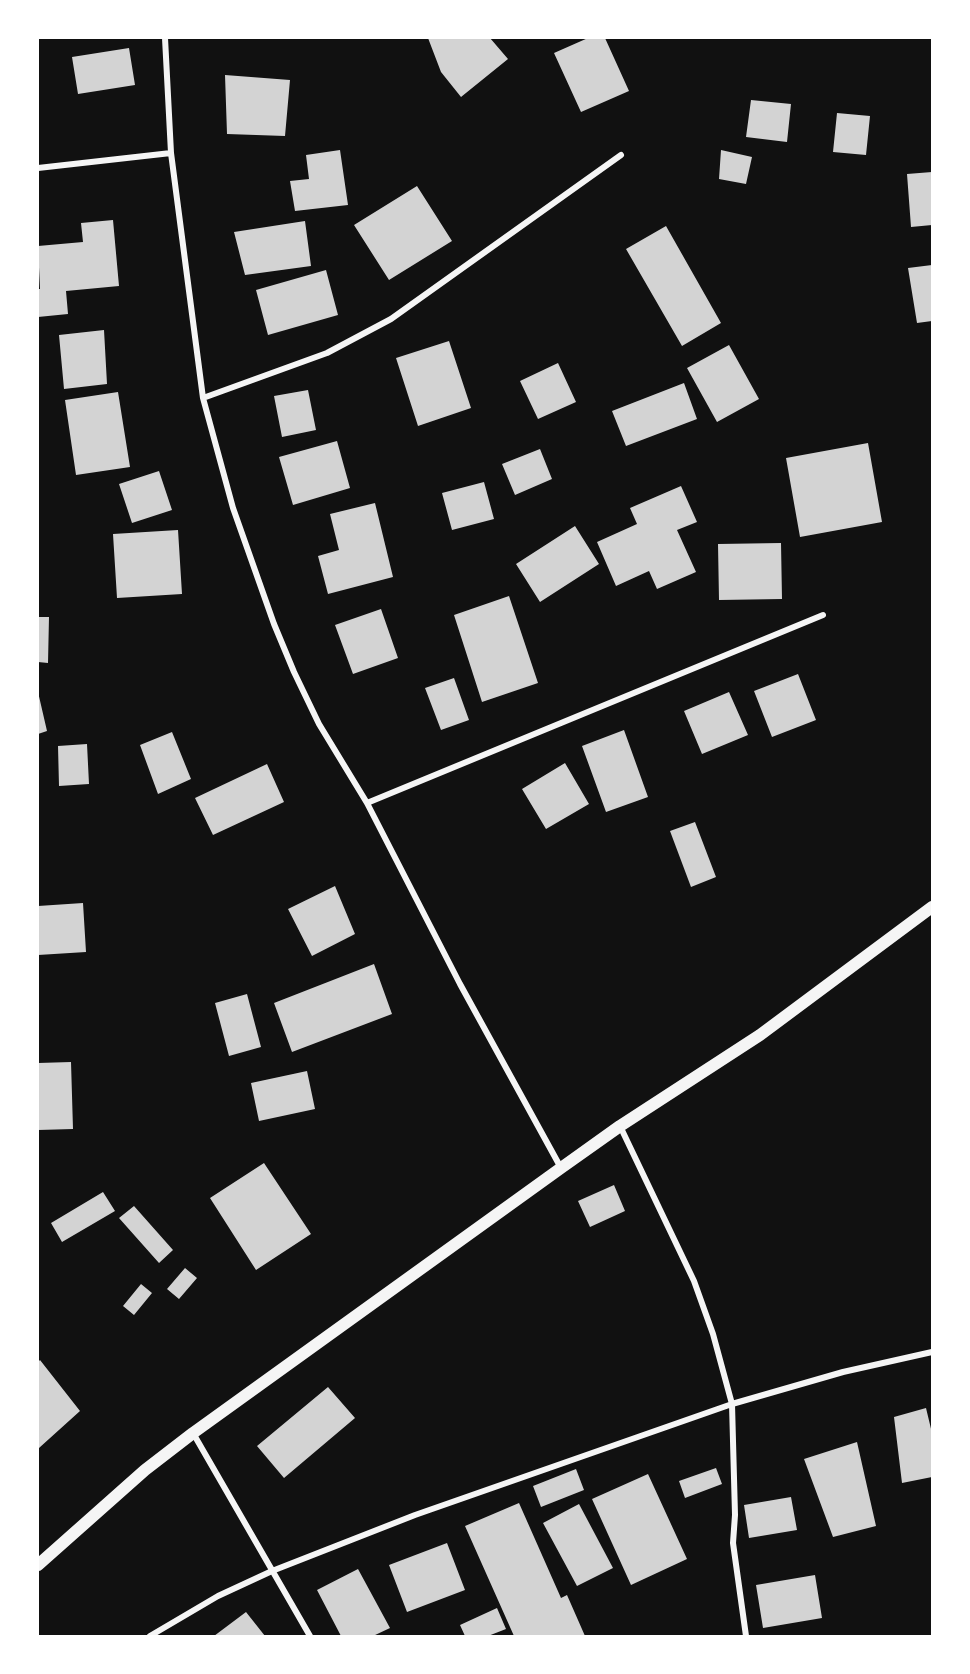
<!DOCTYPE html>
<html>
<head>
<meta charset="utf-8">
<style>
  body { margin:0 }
  #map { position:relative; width:970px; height:1674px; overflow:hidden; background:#111; font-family:Cabin,sans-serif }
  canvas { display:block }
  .frame { position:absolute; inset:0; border:39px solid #fff; pointer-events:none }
</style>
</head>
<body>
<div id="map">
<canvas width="970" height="1674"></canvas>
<div class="frame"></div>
</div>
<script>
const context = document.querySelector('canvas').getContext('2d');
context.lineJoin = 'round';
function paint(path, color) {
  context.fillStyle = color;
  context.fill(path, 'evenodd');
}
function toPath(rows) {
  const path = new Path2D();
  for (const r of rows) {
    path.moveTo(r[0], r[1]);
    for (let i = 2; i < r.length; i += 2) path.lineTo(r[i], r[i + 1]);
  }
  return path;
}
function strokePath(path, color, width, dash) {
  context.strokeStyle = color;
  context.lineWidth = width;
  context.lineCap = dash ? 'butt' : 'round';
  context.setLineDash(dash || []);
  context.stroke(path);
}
paint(toPath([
  [428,38,490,38,508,59,461,97,441,72],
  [588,38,605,38,629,91,581,112,554,53],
  [129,48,135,85,78,94,72,57],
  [225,75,290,80,285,136,227,134],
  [751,100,791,104,787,142,746,137],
  [837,113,870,116,866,155,833,152],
  [340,150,348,205,295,211,290,181,309,179,306,155],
  [721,150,752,157,746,184,719,179],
  [932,172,932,225,911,227,907,174],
  [417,186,452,241,389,280,354,225],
  [113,220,119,286,66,291,68,314,38,317,38,289,40,289,38,246,83,242,81,223],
  [305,221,311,266,245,275,234,232],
  [666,226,721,323,682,346,626,249],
  [932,265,932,321,917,323,908,268],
  [326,270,338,315,268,335,256,290],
  [104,330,107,384,64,389,59,335],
  [449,341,471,408,418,426,396,358],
  [729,345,759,399,717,422,687,368],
  [558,363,576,402,538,419,520,381],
  [684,383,697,419,626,446,612,411],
  [308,390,316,430,282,437,274,396],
  [118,392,130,467,76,475,65,400],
  [337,441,350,488,293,505,279,457],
  [868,443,882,522,800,537,786,458],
  [540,449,552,479,515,495,502,464],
  [159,471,172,510,132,523,119,484],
  [484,482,494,519,452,530,442,493],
  [681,486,697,522,677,530,696,572,657,589,649,571,616,586,597,542,637,524,630,508],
  [375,503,393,577,328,594,318,556,339,550,330,514],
  [575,526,599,564,540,602,516,564],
  [178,530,182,594,117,598,113,534],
  [781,543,782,599,719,600,718,544],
  [509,596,538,683,482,702,454,615],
  [381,609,398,658,353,674,335,625],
  [38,617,49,617,48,663,38,662],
  [798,674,816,720,772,737,754,691],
  [454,678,469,720,441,730,425,688],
  [38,692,47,731,38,734],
  [729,692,748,735,702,754,684,711],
  [624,730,648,797,606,812,582,746],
  [172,732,191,779,158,794,140,745],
  [87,744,89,784,59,786,58,746],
  [565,763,589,804,546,829,522,789],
  [267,764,284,802,213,835,195,798],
  [695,822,716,877,691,887,670,831],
  [335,886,355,934,312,956,288,909],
  [83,903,86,952,38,955,38,906],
  [374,964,392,1014,292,1052,274,1003],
  [247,994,261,1047,229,1056,215,1003],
  [71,1062,73,1129,38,1130,38,1063],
  [307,1071,315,1109,259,1121,251,1083],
  [264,1163,311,1234,256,1270,210,1198],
  [614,1185,625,1211,590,1227,578,1201],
  [103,1192,115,1211,62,1242,51,1223],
  [134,1206,173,1250,159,1263,119,1218],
  [185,1268,197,1278,179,1299,167,1289],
  [141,1284,152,1293,134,1315,123,1306],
  [40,1360,80,1411,39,1448,38,1362],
  [328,1387,355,1418,284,1478,257,1446],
  [926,1408,932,1433,932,1477,902,1483,894,1417],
  [857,1442,876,1526,833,1537,804,1459],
  [716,1468,722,1484,685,1498,679,1481],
  [576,1469,584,1490,541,1507,533,1486],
  [648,1474,687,1559,631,1585,592,1499],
  [791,1497,797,1530,749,1538,744,1505],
  [519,1503,561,1598,567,1595,585,1636,514,1636,465,1526],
  [579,1504,613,1568,577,1586,543,1523],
  [447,1543,465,1590,407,1612,389,1565],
  [358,1569,390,1628,373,1636,341,1636,317,1590],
  [815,1575,822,1618,763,1628,756,1585],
  [497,1608,506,1629,488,1636,465,1636,460,1625],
  [246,1612,265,1636,214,1636]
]), '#d3d3d3');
strokePath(toPath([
  [165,38,171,153,203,398,233,508,274,624,294,672,319,724,367,803,460,984,561,1168],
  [38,168,171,153],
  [203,398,327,353,391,319,621,155],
  [367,803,823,615],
  [620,1126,694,1281,713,1334,732,1404,735,1515,733,1543,746,1636],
  [193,1433,310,1636],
  [150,1636,218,1596,272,1571,415,1515,732,1404,843,1372,932,1352]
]), '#f5f5f5', 6);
strokePath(toPath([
  [38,1565,145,1470,193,1433,561,1168,620,1126,760,1035,932,907]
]), '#f5f5f5', 12);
</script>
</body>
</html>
